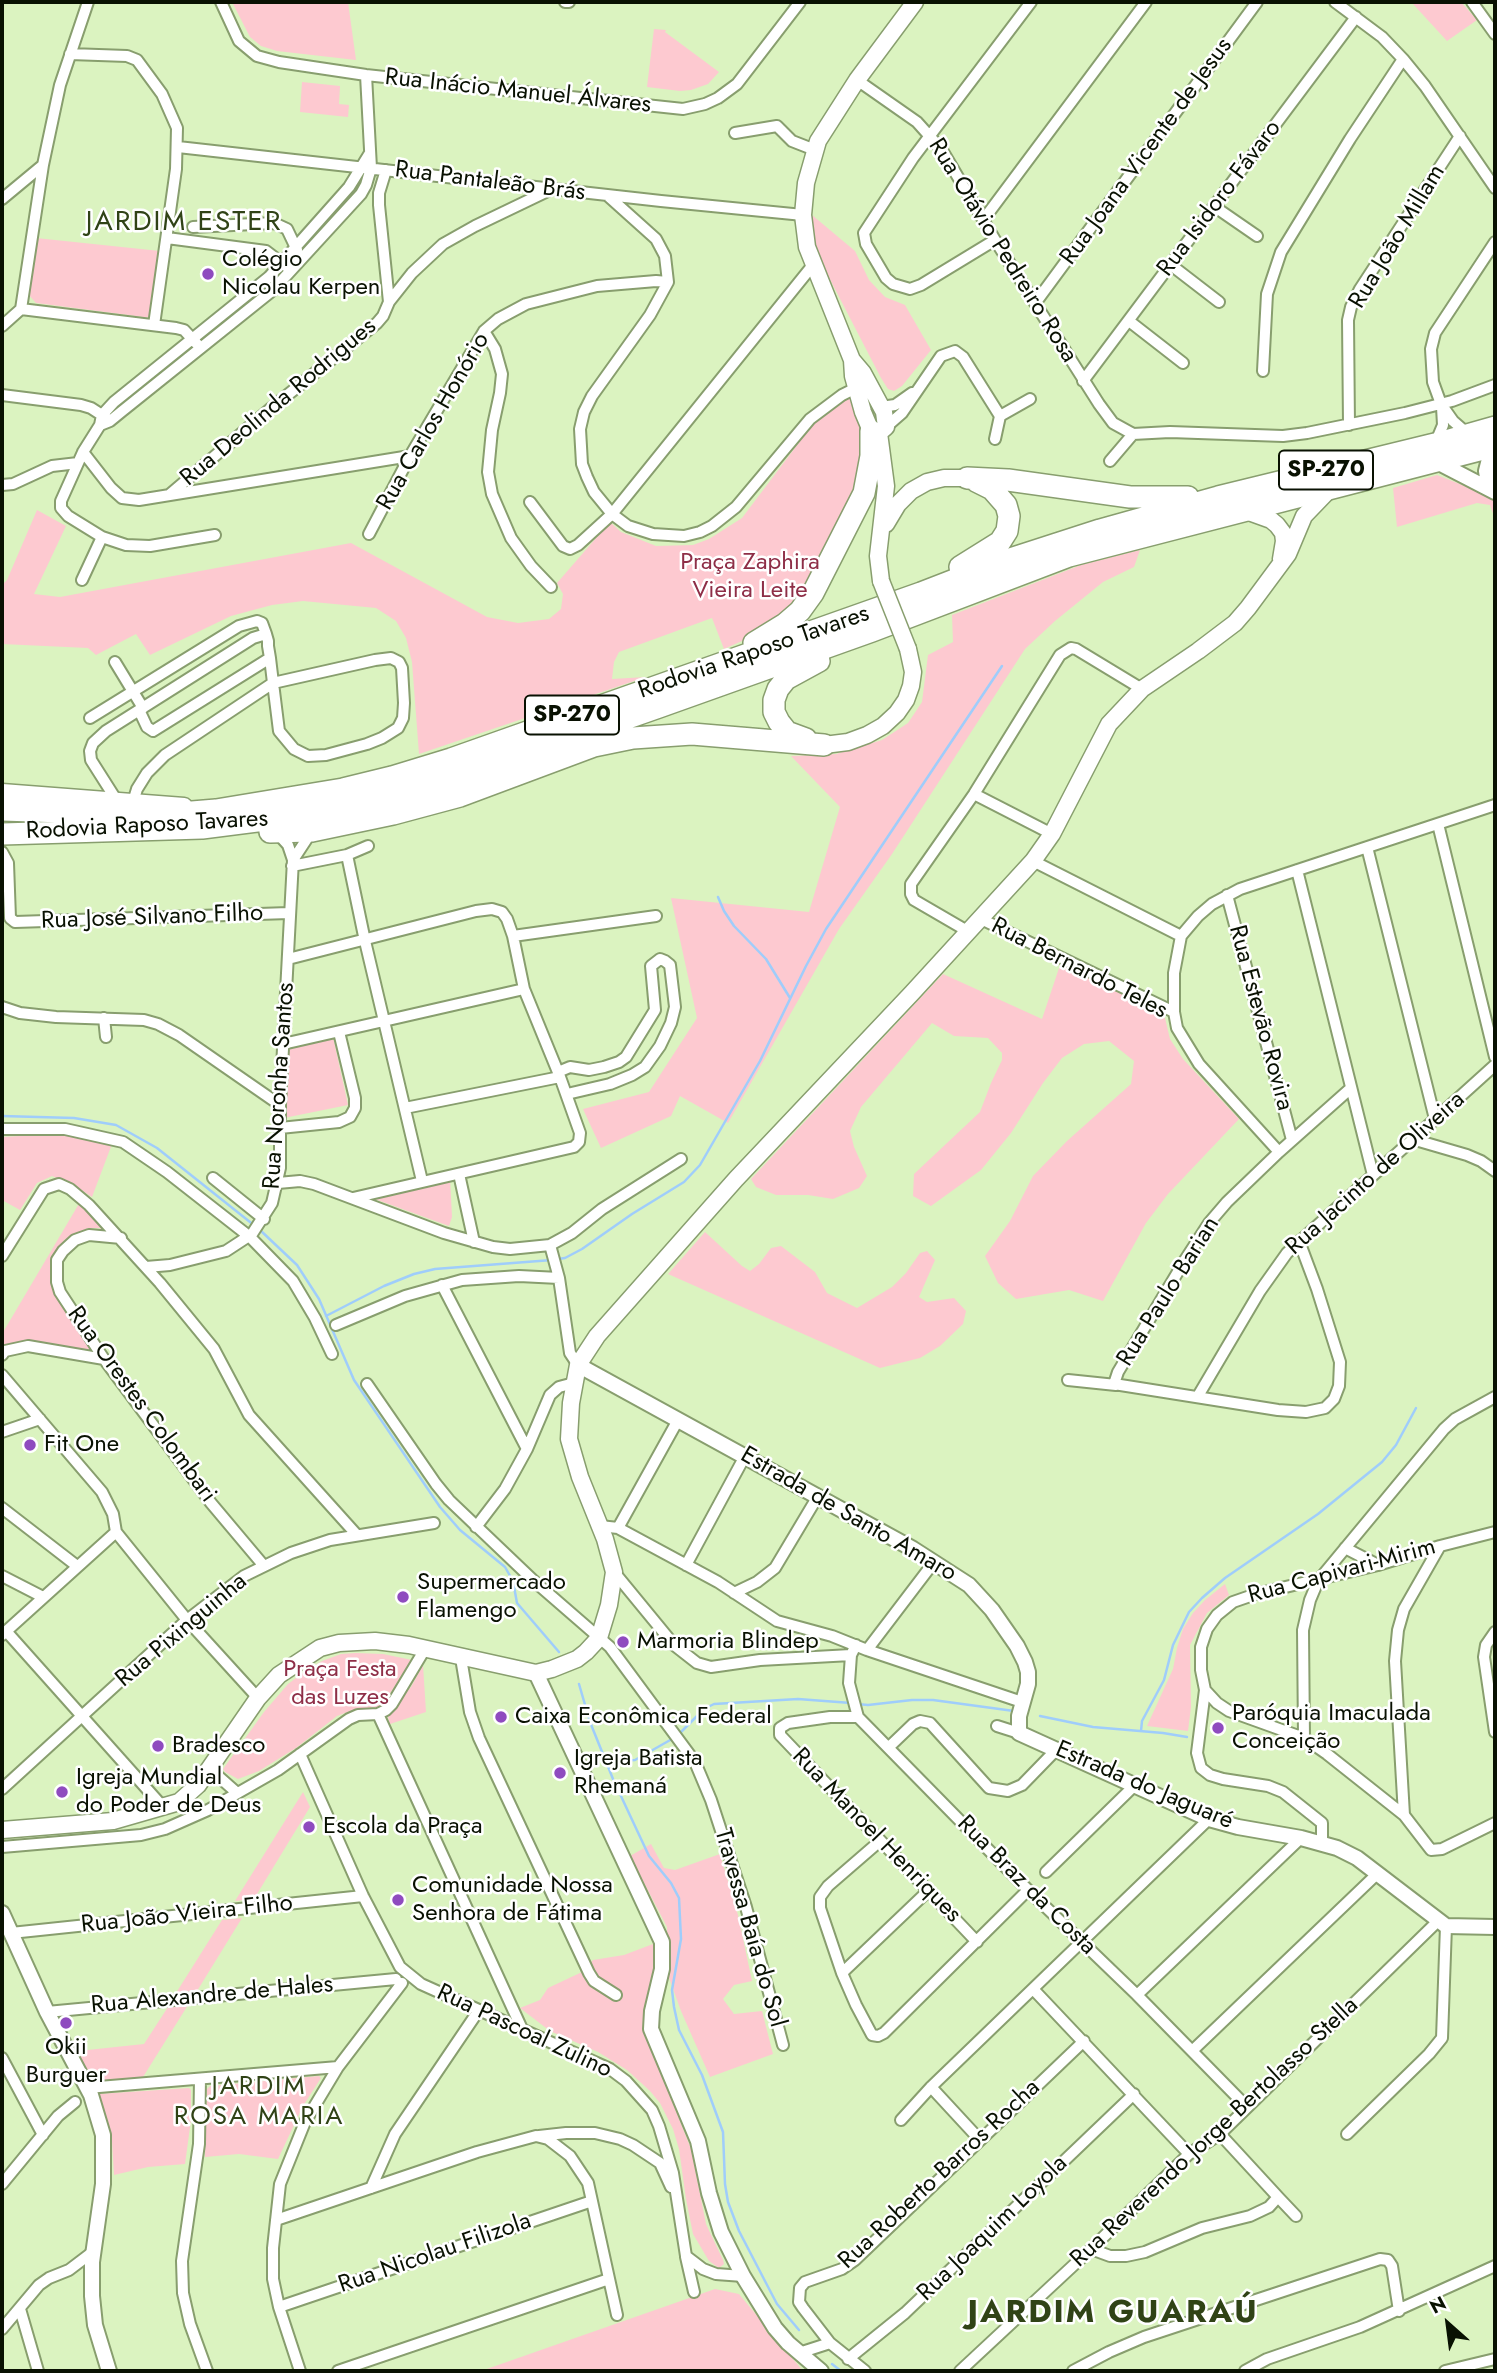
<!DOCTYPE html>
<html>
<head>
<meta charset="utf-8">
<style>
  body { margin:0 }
  #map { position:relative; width:1497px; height:2373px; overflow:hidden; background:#dbf3c0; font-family:Jost,sans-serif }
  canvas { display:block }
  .frame { position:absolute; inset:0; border:4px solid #091102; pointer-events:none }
  .north { position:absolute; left:1413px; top:2289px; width:70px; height:70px; -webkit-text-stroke:5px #fff; paint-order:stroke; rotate:332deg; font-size:19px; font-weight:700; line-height:28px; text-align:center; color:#091102 }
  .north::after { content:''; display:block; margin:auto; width:24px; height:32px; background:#091102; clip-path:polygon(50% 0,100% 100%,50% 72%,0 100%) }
</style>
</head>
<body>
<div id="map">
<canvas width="1497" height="2373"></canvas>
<div class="frame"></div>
<div class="north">N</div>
</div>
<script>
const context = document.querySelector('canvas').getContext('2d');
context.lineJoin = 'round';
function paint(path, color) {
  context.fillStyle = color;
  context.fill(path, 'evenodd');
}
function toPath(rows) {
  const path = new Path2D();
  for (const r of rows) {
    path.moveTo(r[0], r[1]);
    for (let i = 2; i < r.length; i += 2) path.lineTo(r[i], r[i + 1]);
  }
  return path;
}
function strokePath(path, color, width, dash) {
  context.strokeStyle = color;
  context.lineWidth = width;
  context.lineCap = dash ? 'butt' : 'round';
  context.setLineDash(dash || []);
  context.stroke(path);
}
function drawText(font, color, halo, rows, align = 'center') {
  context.font = font + ' Jost,sans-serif';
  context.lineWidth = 5;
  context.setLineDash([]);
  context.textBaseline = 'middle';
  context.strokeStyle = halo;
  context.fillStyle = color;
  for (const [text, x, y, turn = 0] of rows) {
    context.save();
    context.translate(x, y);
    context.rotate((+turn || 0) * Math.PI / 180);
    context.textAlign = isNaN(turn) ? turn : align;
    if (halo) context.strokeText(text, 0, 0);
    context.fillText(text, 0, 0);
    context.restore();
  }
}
paint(toPath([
  [232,2,348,2,356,60,277,51,261,46,250,37],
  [1415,2,1461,2,1477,20,1447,41,1413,4],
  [654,29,666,30,665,32,719,72,708,84,691,90,680,91,647,87],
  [302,82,340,86,339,104,349,105,348,117,300,112],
  [812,215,855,251,869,280,885,297,905,305,931,350,902,386,894,391,888,389,881,378,821,262,813,238],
  [36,238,160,251,151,318,36,303,28,294],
  [851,397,854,399,869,457,811,588,760,633,724,649,712,618,619,652,614,662,612,679,646,677,419,754,412,662,406,638,396,621,376,608,303,601,272,605,231,616,150,655,136,634,96,655,88,648,2,644,2,585,7,580,37,510,66,526,34,594,60,597,351,543,487,617,518,623,549,619,561,609,563,594,557,583,610,522,621,532,656,546,693,545,709,539,742,518,813,424,841,400],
  [1437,475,1495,498,1495,519,1490,505,1477,503,1397,527,1393,488],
  [1140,550,1134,567,1103,582,1055,621,1025,649,892,854,839,929,728,1123,680,1096,671,1116,601,1148,583,1109,649,1092,697,1018,671,898,809,912,840,807,791,756,836,754,882,740,908,723,922,702,928,655,953,642,952,615,1081,565],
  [1060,965,1164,1014,1170,1039,1183,1059,1239,1119,1168,1194,1146,1223,1103,1301,1069,1290,1016,1299,998,1283,985,1256,1010,1221,1033,1176,1067,1141,1131,1084,1134,1061,1109,1041,1084,1044,1062,1058,1043,1083,1011,1133,981,1170,931,1206,913,1196,914,1174,980,1112,991,1083,1002,1060,1002,1053,988,1038,954,1036,932,1023,861,1107,850,1131,854,1147,867,1176,859,1188,833,1199,808,1195,776,1195,756,1187,751,1179,943,974,1042,1019],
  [333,1037,348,1105,284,1118,286,1048],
  [57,1134,112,1144,92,1197,77,1187,52,1176,37,1183,20,1210,2,1200,2,1137],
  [450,1178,452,1217,449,1226,372,1198],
  [80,1202,111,1232,99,1228,88,1228,64,1240,51,1264,50,1280,55,1293,95,1353,18,1344,2,1348,2,1334],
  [705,1232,742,1266,750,1271,759,1264,771,1248,781,1246,815,1272,827,1293,857,1308,892,1287,906,1273,920,1253,927,1251,935,1260,919,1297,927,1302,954,1298,966,1311,963,1324,940,1346,920,1358,880,1368,668,1274],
  [1225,1584,1229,1595,1207,1613,1190,1645,1191,1707,1188,1731,1147,1726,1173,1669,1177,1648,1183,1629,1193,1613,1205,1600],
  [356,1653,383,1654,412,1660,383,1704,377,1707,355,1709,337,1716,296,1748,259,1771,238,1779,225,1772,223,1769,228,1762,264,1712,288,1684,308,1669,322,1661,341,1654],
  [423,1665,426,1712,390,1724,387,1714,411,1687],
  [303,1792,310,1807,254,1899,235,1901],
  [651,1844,664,1868,675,1870,720,1854,738,1915,752,1981,734,1985,723,1999,734,2014,762,2011,773,2054,710,2077,681,2011,668,1975,667,1927,630,1856],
  [242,1918,197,1991,176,1993,222,1920],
  [653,1944,656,1956,646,2014,646,2036,691,2149,706,2224,723,2260,724,2264,719,2268,709,2261,693,2234,686,2199,679,2149,673,2129,660,2103,650,2091,627,2070,598,2052,550,2031,520,2008,540,2000,548,1988,582,1972,593,1960,624,1955],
  [188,2005,143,2077,95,2081,91,2079,78,2051,144,2044,168,2007],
  [319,2076,321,2078,303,2106,278,2159,239,2154,205,2157,207,2089,210,2086],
  [189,2088,191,2090,191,2120,185,2164,148,2167,114,2175,112,2141,98,2094],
  [715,2289,739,2294,803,2371,481,2371]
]), '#fdc9d0');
strokePath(toPath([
  [718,897,724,911,734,926,766,959,790,998],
  [2,1116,74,1118,116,1125,157,1148,255,1226],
  [260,1230,297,1265,319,1299,354,1380,440,1507,460,1530,505,1567,513,1581,517,1603,559,1652],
  [558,1259,565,1258,582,1249,632,1214,684,1182,700,1165,760,1061,806,966,826,929,1002,666],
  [326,1316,384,1286,414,1274,435,1269,552,1260],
  [579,1684,590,1722,613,1779,649,1856,671,1883,679,1898,681,1939,672,1990,674,2007,679,2030,702,2075,723,2132,725,2184,728,2202,739,2231,766,2283,777,2304,799,2330],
  [857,1704,868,1705,912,1700,933,1700,1014,1711],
  [1040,1716,1093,1727,1163,1733,1187,1737],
  [1141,1731,1142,1721,1164,1680,1173,1645,1189,1612,1202,1598,1225,1578,1318,1514,1382,1462,1396,1445,1416,1408],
  [678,1735,704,1709,714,1704,798,1699,851,1703],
  [606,1762,635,1760,672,1739],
  [832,2364,841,2371]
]), '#9fcdfb', 2.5);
const minor = toPath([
  [221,2,239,41,257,56,279,62,366,75,683,109,705,104,718,98,737,84,800,2],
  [565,2,569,2],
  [1335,2,1382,37,1403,59,1425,86,1495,188],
  [1472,2,1495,34],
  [70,54,127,56,137,60,162,94,177,128,176,169,154,325],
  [857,80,917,122,942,150,995,240,1099,404,1113,423,1133,434],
  [735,133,777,126,792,141,815,150],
  [178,147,661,201,803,215],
  [386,170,379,193,379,205,389,302],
  [607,195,656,239,665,256,668,282,650,315,592,396,584,412,580,429,582,464,587,477,594,492,612,514,628,526,653,534,684,536,700,532,712,526,736,507,810,419,842,395,856,388],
  [2,199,43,165],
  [1215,207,1257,236],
  [984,219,1146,2],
  [193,227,274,223,287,229,297,250],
  [167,238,266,251,287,267],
  [995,240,921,285,910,289,893,284,886,278,866,244,864,233,913,158,1031,2],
  [1171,265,1219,302],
  [1036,302,1257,2],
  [21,309,176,328,184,330,197,344],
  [1129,321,1183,363],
  [2,326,21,309,43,165,60,85,88,2],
  [484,331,495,349,502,374,500,393,492,430,488,472,492,494,511,538,531,566,551,587],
  [1263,371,1267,294,1281,252,1350,139,1403,59],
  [1083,381,1356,17],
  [2,395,81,405,91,408,108,419],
  [881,407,895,405,912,393],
  [1000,416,1030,399],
  [100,425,110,421,121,412,273,290,361,194,366,185,371,168,366,75],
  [1349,425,1348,320,1351,307,1360,289,1460,136],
  [886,427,902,413,941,356,955,351,963,357,1000,416,995,439],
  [1469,435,1453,421,1441,404,1433,382,1431,349,1435,333,1495,242],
  [1435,444,1443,425,1442,407],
  [83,452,111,488,122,498,139,500,410,456],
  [1110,461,1133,434,1170,432,1283,436,1307,433,1405,413,1452,401,1495,385],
  [2,485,13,484,52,466,78,463],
  [169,495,270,409,377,323,383,316,389,302,412,273,443,244,475,226,552,189],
  [530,502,563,546,570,549,578,545,612,514,813,265],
  [369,534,410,456,484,331,498,319,526,304,597,286,656,281,668,282],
  [215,535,150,546,126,545,102,537,68,516,61,508,61,501,83,452,100,425,102,415,114,402,269,277,349,187,370,153],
  [82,580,102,537],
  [115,662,143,708],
  [139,710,147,727,153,731,270,658],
  [90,718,239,626,257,621,262,623,266,634],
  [974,794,1052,834],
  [117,801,91,760,90,751,93,743,106,731,253,638,266,634,268,641,268,646,270,658,273,683,279,731,294,749,308,756,326,755,367,744,382,738,398,728,403,718,404,703,402,668,399,662,391,658,375,660,273,683,165,755,147,773,137,789,133,802],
  [1438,824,1495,1057],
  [1367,847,1435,1119],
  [2,852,8,863,10,918,15,922,289,913],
  [347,855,365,941,422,1181],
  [293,860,312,831],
  [1033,861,1181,936],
  [292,866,347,855,368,846],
  [1297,870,1373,1175],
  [1227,895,1292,1140],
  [981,919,1174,1012],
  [969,932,914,900,911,894,911,884,974,794,1060,655,1071,648,1076,649,1142,689],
  [513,936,656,916],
  [288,959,476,911,492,909,502,912,507,919,513,936,524,989,560,1077,580,1133,579,1142,574,1147,353,1198],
  [2,1007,20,1013,56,1017,144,1020,158,1024,179,1035,280,1105],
  [104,1018,106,1037],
  [283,1044,524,989],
  [558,1072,570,1067,589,1070,604,1067,619,1062,626,1057,655,1010,651,966,660,959,665,961,670,965,675,1007,671,1023,660,1046,645,1067,632,1075,610,1084,567,1094],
  [405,1108,560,1077],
  [280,1128,339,1122,350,1117,355,1108,355,1098,339,1032],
  [2,1129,65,1129,123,1142,167,1172,250,1237,293,1281,315,1318,332,1354],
  [1412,1139,1467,1155,1481,1161,1495,1171],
  [1279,1152,1199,1064,1177,1028,1174,1012,1174,973,1181,936,1198,916,1212,904,1240,889,1495,805],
  [459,1174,474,1242],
  [213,1178,264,1219],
  [278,1183,300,1181,314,1184,444,1233,493,1247,510,1249,550,1245,572,1233,602,1209,681,1159],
  [121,1238,89,1235,75,1240,63,1251,57,1260,57,1282,60,1292,104,1359,211,1503,264,1566],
  [1299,1241,1317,1289,1340,1362,1339,1386,1334,1399,1325,1408,1306,1412,1278,1410,1114,1384,1118,1372,1185,1260,1209,1223,1227,1202,1279,1152,1351,1088],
  [550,1245,559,1278,570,1353,578,1365],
  [2,1256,44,1189,59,1184,70,1189,89,1205,160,1283,214,1349,249,1415,356,1534],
  [146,1267,170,1265,226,1251,252,1234,272,1203,280,1168,280,1105,293,860,288,845,278,834],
  [442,1285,527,1449],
  [336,1325,405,1296,462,1280,519,1276,559,1278],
  [2,1355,5,1351,28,1346,104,1359],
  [2,1375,102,1492,113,1514,116,1532],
  [1068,1380,1116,1385],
  [367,1384,436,1484,449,1500,534,1581,610,1647,695,1762,711,1800,746,1907,783,2045],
  [1198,1396,1260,1291,1287,1253,1495,1065],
  [2,1432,40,1419],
  [2,1508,77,1566],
  [600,1526,618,1528,718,1582,777,1621,832,1636,867,1650,1022,1702],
  [476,1527,505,1489,527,1449,550,1395,559,1387,574,1383],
  [618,1528,678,1420],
  [116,1532,187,1620,258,1698],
  [1495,1532,1440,1546,1378,1565,1256,1594,1233,1602,1217,1615,1207,1629,1201,1647,1201,1670,1205,1690,1217,1703,1229,1711,1304,1738,1327,1754,1404,1815,1431,1850,1442,1849,1495,1823],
  [1345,1548,1378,1565],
  [686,1565,745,1456],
  [614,1572,674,1645,697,1663,711,1667,760,1660,851,1655],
  [2,1576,43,1597],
  [734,1593,757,1582,775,1568,818,1496],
  [6,1631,163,1807],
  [2,1635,116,1532],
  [856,1645,851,1655,849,1683,858,1717,1028,1890,1137,1995,1247,2107],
  [867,1650,934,1562],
  [461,1658,470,1712,479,1738,589,1973,594,1981,616,1995],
  [1205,1690,1197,1753,1201,1768,1210,1775,1223,1779,1268,1786,1283,1792,1322,1823,1322,1844],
  [378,1714,522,2029],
  [858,1717,830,1717,788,1723,780,1728,780,1735,977,1942],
  [997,1726,1019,1733],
  [1495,1732,1484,1657,1486,1645,1495,1632],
  [1304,1738,1303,1630,1310,1600,1318,1581,1444,1429,1455,1419,1495,1397],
  [889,1747,913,1724,920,1721,930,1723,989,1788,1008,1791,1022,1785,1056,1750],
  [300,1754,363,1896,400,1967,421,1984,610,2069,626,2081,652,2110,659,2126,673,2173,686,2256,703,2269,716,2274,743,2276],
  [210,1769,236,1792],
  [2,1789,187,1620,244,1576,291,1553,330,1540,434,1523],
  [1404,1815,1395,1661,1398,1630,1404,1609,1440,1546],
  [880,1841,828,1886,820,1897,820,1908,842,1973,856,2005,872,2035,878,2036,884,2033,1028,1890],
  [2,1847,141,1835,165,1829,208,1810,278,1770,349,1719,358,1715,378,1714,386,1710,392,1704,425,1649],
  [1046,1872,1135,1785],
  [11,1933,363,1896],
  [842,1973,928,1891],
  [1033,1989,1189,2154],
  [1137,1995,1301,1838],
  [47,2012,396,1979],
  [1192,2051,1377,1874],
  [2,2058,43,2135],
  [200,2079,199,2144,182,2261,183,2293,190,2324,207,2371],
  [931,2087,980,2140],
  [87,2088,338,2067],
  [901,2120,931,2087,1209,1819],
  [1347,2134,1429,2054,1442,2038,1446,1926],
  [539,2136,566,2133,595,2133,620,2139,633,2145,660,2163,671,2187],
  [2,2184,58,2116,75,2102],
  [371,2188,395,2134,479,2010],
  [1278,2197,1296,2216],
  [276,2220,477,2152,536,2136,548,2139,570,2156,588,2183,617,2315],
  [1091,2249,1110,2256,1126,2256,1145,2252,1202,2228,1250,2216,1269,2207,1278,2197,1220,2134],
  [686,2257,694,2292],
  [279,2307,592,2201],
  [20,2309,38,2371],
  [2,2329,39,2285,49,2278,69,2270,94,2251],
  [799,2353,830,2343],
  [848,2359,905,2313,1134,2094],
  [300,2371,279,2307,273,2279,273,2248,280,2184,305,2122,338,2067,402,1983],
  [338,2371,609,2279],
  [865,2371,830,2343,803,2308,799,2302,800,2288,805,2282,842,2269,855,2260,1084,2041],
  [960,2371,1091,2249,1189,2154,1220,2134,1438,1921],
  [1073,2371,1109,2352,1144,2337,1380,2259,1388,2260,1392,2266,1399,2311],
  [1245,2371,1267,2359,1360,2327,1495,2266],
  [1445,2371,1495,2359]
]);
const tertiary = toPath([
  [1495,450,1489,459,1486,471,1487,477,1495,487],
  [1437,462,1495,492],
  [578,1365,913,1549,969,1585,992,1610,1017,1646,1025,1662,1028,1672,1028,1684,1019,1716,1019,1733,1209,1819,1238,1827,1301,1838,1337,1848,1357,1858,1446,1926,1495,1927],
  [536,1673,662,1942,662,1969,652,2011,651,2029,698,2141,709,2193,721,2232,743,2276,775,2328,788,2343,821,2371],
  [2,1913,47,2012,91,2095,103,2135,103,2184,92,2262,92,2296,95,2325,109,2371]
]);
const secondary = toPath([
  [852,360,863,373,884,412,886,427,879,433],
  [879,433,871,431,863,412,853,376,852,360,807,247,803,215,806,183,818,141,857,80,915,2],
  [879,433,886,486,878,556,881,581],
  [1246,511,1271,520,1277,525,1283,533,1284,541,1281,559],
  [886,524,898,504,911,491,927,482,944,478,967,478],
  [824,745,848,742,867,735,883,726,897,713,906,700,911,686,913,672,908,649],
  [2,792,184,806],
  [2,1830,113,1821,179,1802,198,1785,258,1698,279,1675,320,1648,339,1643,375,1641,409,1645,536,1673,552,1669,577,1659,586,1652,599,1638,609,1605,614,1572,605,1539,580,1477,569,1439,571,1403,578,1365,597,1336,736,1179,912,993,1033,861,1052,834,1109,724,1142,689,1198,651,1235,623,1248,608,1288,554,1304,516,1330,489]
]);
const motorway = toPath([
  [967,478,1008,480,1130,497,1188,497],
  [960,567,1000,542,1007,531,1009,516,1006,505,992,489,976,481],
  [754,643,785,624,800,611,813,593,864,493,871,456,871,431],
  [806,739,787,732,779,722,774,712,774,700,778,689,786,679,819,661],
  [2,810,156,815,216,810,343,789,392,777,451,759,921,593,1001,562,1100,530,1218,497,1435,444,1495,427],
  [270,832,312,831,393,814,460,796,594,746,633,738,692,734,824,745],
  [2,834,202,828,343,810,476,771,659,707,872,631,1069,556,1495,446]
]);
strokePath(minor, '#889e6e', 14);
strokePath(tertiary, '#889e6e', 18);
strokePath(secondary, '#889e6e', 19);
strokePath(motorway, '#889e6e', 24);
strokePath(minor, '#fff', 10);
strokePath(tertiary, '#fff', 14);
strokePath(secondary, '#fff', 16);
strokePath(motorway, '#fff', 21);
const secondaryBridge = toPath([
  [881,581,908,649]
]);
strokePath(secondaryBridge, '#889e6e', 19, []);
strokePath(secondaryBridge, '#fff', 16);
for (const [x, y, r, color] of [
  [208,274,7,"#8f4bbf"],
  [30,1445,7,"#8f4bbf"],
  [403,1597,7,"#8f4bbf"],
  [623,1642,7,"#8f4bbf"],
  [501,1717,7,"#8f4bbf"],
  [1218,1728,7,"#8f4bbf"],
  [158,1746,7,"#8f4bbf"],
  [560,1773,7,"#8f4bbf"],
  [62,1792,7,"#8f4bbf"],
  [309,1827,7,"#8f4bbf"],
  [398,1900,7,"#8f4bbf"],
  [66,2023,7,"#8f4bbf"]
]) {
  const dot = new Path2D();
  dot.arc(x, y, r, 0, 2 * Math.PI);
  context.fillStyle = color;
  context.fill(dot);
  strokePath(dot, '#fff', 2.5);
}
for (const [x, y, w] of [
  [1326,470,94],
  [572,715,94]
]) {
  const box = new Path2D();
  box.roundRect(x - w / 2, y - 19.5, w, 39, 5);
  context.fillStyle = '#fff';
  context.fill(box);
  strokePath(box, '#091102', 2);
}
drawText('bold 23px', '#091102', null, [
  ["SP-270",1326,470],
  ["SP-270",572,715]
]);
drawText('24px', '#091102', '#fff', [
  ["Rua Inácio Manuel Álvares",518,92,6],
  ["Rua Joana Vicente de Jesus",1147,152,-54],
  ["Rua Pantaleão Brás",490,182,7],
  ["Rua Isidoro Fávaro",1220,199,-53],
  ["Rua João Millam",1398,237,-59],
  ["Rua Otávio Pedreiro Rosa",1002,251,58],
  ["Rua Deolinda Rodrigues",279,403,-40],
  ["Rua Carlos Honório",434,422,-60],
  ["Rodovia Raposo Tavares",754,653,-19],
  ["Rodovia Raposo Tavares",147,826,-3],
  ["Rua José Silvano Filho",152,918,-2],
  ["Rua Bernardo Teles",1079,969,27],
  ["Rua Estevão Rovira",1260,1018,75],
  ["Rua Noronha Santos",280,1086,-86],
  ["Rua Jacinto de Oliveira",1376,1174,-42],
  ["Rua Paulo Barian",1169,1292,-58],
  ["Rua Orestes Colombari",141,1405,54],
  ["Estrada de Santo Amaro",848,1515,30],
  ["Rua Capivari-Mirim",1342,1572,-15],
  ["Rua Pixinguinha",182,1631,-40],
  ["Estrada do Jaguaré",1144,1786,23],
  ["Rua Manoel Henriques",876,1836,46],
  ["Rua Braz da Costa",1026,1886,45],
  ["Rua João Vieira Filho",187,1915,-6],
  ["Travessa Baía do Sol",749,1928,74],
  ["Rua Alexandre de Hales",212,1996,-5],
  ["Rua Pascoal Zulino",524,2032,25],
  ["Rua Reverendo Jorge Bertolasso Stella",1215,2133,-43],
  ["Rua Roberto Barros Rocha",940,2175,-43],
  ["Rua Joaquim Loyola",993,2229,-44],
  ["Rua Nicolau Filizola",435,2254,-19]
]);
drawText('24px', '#091102', '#fff', [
  ["Colégio",222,260],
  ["Nicolau Kerpen",222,288],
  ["Fit One",44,1445],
  ["Supermercado",417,1583],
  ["Flamengo",417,1611],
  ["Marmoria Blindep",637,1642],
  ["Paróquia Imaculada",1232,1714],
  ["Conceição",1232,1742],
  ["Caixa Econômica Federal",515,1717],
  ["Bradesco",172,1746],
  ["Igreja Batista",574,1759],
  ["Rhemaná",574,1787],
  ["Igreja Mundial",76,1778],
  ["do Poder de Deus",76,1806],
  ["Escola da Praça",323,1827],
  ["Comunidade Nossa",412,1886],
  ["Senhora de Fátima",412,1914],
  ["Okii",66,2048,"center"],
  ["Burguer",66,2076,"center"]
], 'left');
drawText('24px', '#8e2e47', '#fff', [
  ["Praça Zaphira",750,563],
  ["Vieira Leite",750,591],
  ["Praça Festa",340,1670],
  ["das Luzes",340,1698]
]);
context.letterSpacing = '2px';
drawText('26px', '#304316', '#fff', [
  ["JARDIM",259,2088],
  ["ROSA MARIA",259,2118]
]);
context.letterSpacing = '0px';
context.letterSpacing = '2px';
drawText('28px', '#304316', '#fff', [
  ["JARDIM ESTER",184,223]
]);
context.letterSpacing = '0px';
context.letterSpacing = '2px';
drawText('bold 32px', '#304316', '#fff', [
  ["JARDIM GUARAÚ",1113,2314]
]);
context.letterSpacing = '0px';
</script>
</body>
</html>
